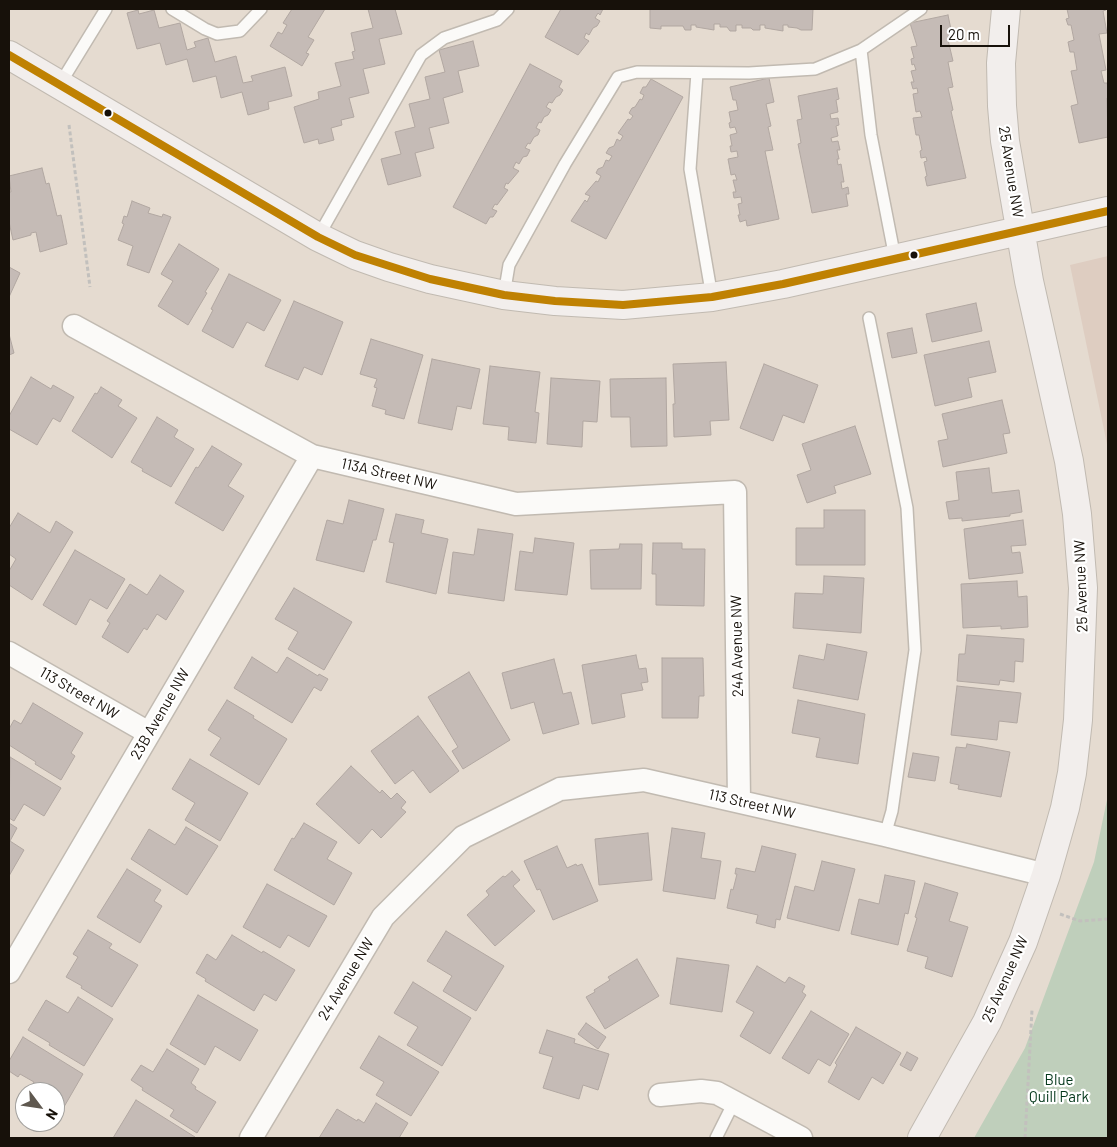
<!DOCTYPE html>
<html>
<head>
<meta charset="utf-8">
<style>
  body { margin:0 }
  #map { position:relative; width:1117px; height:1147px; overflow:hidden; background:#e5dbd0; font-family:Barlow,sans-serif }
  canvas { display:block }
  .frame { position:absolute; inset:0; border:10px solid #17110a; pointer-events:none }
  .north { position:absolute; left:15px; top:1082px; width:50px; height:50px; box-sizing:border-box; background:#fff; border:1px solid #a2a09d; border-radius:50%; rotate:121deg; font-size:14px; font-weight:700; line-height:20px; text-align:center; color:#17110a }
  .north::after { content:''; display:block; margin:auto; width:18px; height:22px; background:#5f584f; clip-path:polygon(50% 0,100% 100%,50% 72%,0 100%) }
  .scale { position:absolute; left:940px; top:25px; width:70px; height:22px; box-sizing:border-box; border:2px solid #17110a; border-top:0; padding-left:6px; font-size:15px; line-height:18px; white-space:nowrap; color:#17110a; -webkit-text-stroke:4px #fff; paint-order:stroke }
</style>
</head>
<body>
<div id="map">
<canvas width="1117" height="1147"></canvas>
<div class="frame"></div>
<div class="north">N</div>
<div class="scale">20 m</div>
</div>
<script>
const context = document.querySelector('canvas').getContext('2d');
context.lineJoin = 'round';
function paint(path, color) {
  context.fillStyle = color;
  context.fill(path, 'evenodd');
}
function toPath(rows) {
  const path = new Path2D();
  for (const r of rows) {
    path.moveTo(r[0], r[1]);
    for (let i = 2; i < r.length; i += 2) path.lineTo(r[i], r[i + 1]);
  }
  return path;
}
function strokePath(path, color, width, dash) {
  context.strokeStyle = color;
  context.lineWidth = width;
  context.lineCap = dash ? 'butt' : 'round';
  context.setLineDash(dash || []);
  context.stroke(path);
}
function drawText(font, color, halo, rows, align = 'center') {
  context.font = font + ' Barlow,sans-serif';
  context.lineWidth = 4.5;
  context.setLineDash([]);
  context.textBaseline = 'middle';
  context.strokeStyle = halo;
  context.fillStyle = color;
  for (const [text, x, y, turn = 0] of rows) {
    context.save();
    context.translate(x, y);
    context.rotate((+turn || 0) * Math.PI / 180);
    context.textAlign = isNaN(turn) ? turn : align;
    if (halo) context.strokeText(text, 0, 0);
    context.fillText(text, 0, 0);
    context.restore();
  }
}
paint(toPath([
  [1108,256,1108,449,1070,265]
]), '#decdc1');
paint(toPath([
  [1108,795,1108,1138,974,1138,1025,1048,1094,862]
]), '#bfcfbb');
const building = toPath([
  [292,9,325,9,308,37,314,40,306,53,309,54,302,66,270,46,278,32,282,34,287,25,283,23,292,9],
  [368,9,395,9,402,34,379,39,385,64,363,69,369,93,349,98,354,117,341,120,342,125,331,128,334,140,319,144,318,139,304,143,294,107,319,99,318,92,341,86,335,63,354,59,352,52,355,51,351,33,373,28,368,9],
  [561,9,603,9,600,15,598,13,595,18,600,21,597,26,593,28,589,35,586,33,584,38,589,41,578,55,545,37,561,9],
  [650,9,813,9,812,30,801,30,797,28,788,27,788,25,783,25,783,31,765,28,765,25,760,25,760,30,753,30,751,28,742,28,742,25,736,25,736,31,730,31,727,27,720,27,720,24,714,24,714,30,696,27,696,25,691,25,691,30,685,30,683,26,661,26,661,29,650,28,650,9],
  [1067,9,1105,9,1106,10,1103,11,1107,33,1099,34,1106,70,1101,71,1104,83,1107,83,1108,87,1108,98,1107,98,1108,137,1079,143,1071,106,1078,104,1071,71,1077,70,1074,52,1070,52,1068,42,1074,40,1071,25,1068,25,1066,19,1069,18,1067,9],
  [138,10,139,14,154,10,159,28,180,23,187,50,196,47,194,42,208,38,215,62,236,56,243,83,253,81,251,76,285,67,292,96,268,102,269,109,248,115,242,92,221,98,216,76,193,82,187,59,166,65,160,43,137,49,127,13,138,10],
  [948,15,953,39,948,40,953,61,948,62,953,87,948,88,953,110,951,111,966,178,927,186,925,177,927,176,924,162,927,161,926,157,921,158,920,151,922,150,919,135,916,135,913,118,922,117,920,111,916,112,913,94,918,93,917,88,913,89,911,82,914,82,911,71,916,70,914,64,912,65,911,59,914,58,911,47,917,46,910,23,948,15],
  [473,41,479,66,458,71,463,92,443,98,449,123,429,128,434,148,415,153,421,176,388,185,381,159,401,154,395,132,415,127,409,104,430,99,425,77,445,72,439,50,473,41],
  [530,64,562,81,559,87,563,90,560,95,556,97,552,103,549,102,546,107,551,110,548,115,544,117,541,123,539,122,536,128,540,130,538,135,534,137,530,144,528,143,525,148,530,150,527,156,523,157,519,164,516,162,513,168,519,171,508,184,506,183,504,188,508,190,497,205,495,204,492,209,497,211,493,217,490,217,486,224,453,207,530,64],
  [769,78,774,102,766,104,771,126,768,127,773,150,765,151,779,219,747,226,746,220,740,222,738,215,740,215,738,204,742,203,741,197,734,198,733,192,736,192,733,180,737,180,735,174,731,175,728,159,738,157,737,151,731,152,730,146,732,146,730,135,737,133,735,127,730,128,729,123,731,122,729,112,738,110,736,100,733,100,730,87,769,78],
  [651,79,683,97,606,239,571,221,585,200,587,202,590,196,585,194,596,181,598,182,601,176,596,173,598,169,603,167,606,160,609,161,612,156,606,153,609,148,614,146,617,139,620,141,623,136,618,133,628,119,630,120,633,116,629,113,632,108,635,107,640,99,642,100,644,95,640,93,643,87,646,87,651,79],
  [837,88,839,99,836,100,838,112,830,114,831,119,838,118,839,125,836,126,838,136,831,138,832,142,838,141,840,150,837,150,839,159,837,159,838,165,841,164,844,182,841,182,842,189,848,187,849,194,846,194,848,206,812,213,798,144,801,143,797,120,802,119,798,96,837,88],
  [42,168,46,184,49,183,57,216,61,215,67,244,40,252,36,232,31,233,31,235,13,240,9,222,9,192,11,192,9,176,42,168],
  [132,201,150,208,148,213,162,217,163,214,171,217,149,273,127,265,133,246,118,240,124,224,122,223,124,216,127,217,132,201],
  [179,244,219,269,205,292,207,293,188,325,158,306,173,281,161,274,179,244],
  [9,267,20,273,9,297,9,267],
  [229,274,281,300,264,331,247,322,233,348,202,331,213,310,211,309,229,274],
  [294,301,343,322,322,375,304,367,298,380,265,366,294,301],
  [976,303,982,331,932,342,926,314,976,303],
  [912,328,917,353,892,358,887,333,912,328],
  [9,334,14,353,9,355,9,334],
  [371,339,423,355,404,419,385,414,386,410,372,406,377,388,374,387,377,379,360,374,371,339],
  [989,341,996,372,968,378,972,397,935,406,924,355,989,341],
  [432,359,480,369,471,409,457,406,452,430,418,423,432,359],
  [726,362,729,420,710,421,711,435,674,437,673,404,675,404,673,364,726,362],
  [764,364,818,385,804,423,783,415,773,441,740,428,764,364],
  [490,366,540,372,535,412,539,413,536,443,508,440,509,427,483,424,490,366],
  [31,377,51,389,53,385,74,397,60,422,53,418,37,445,9,429,9,416,31,377],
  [551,378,600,381,597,422,583,421,582,447,547,444,551,378],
  [666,378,667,446,631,447,630,417,611,417,610,379,666,378],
  [101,387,122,400,118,406,137,418,112,458,72,431,95,393,97,394,101,387],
  [1002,400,1010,433,1003,434,1007,453,943,467,938,441,948,439,942,414,1002,400],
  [157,417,178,430,174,437,194,449,171,487,142,471,143,469,131,462,157,417],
  [855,426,871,474,834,486,836,493,807,503,797,475,811,470,802,444,855,426],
  [212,446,242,464,228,486,244,496,223,531,175,503,196,467,198,468,212,446],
  [989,468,992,493,1019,490,1022,512,1010,514,1010,516,962,521,962,518,949,519,946,502,959,500,956,472,989,468],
  [349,500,384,509,376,540,373,540,364,572,316,560,327,520,343,524,349,500],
  [824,510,865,510,865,565,796,565,796,528,824,528,824,510],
  [18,513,50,533,56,521,73,532,32,600,9,585,9,571,16,559,9,554,9,528,18,513],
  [396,514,424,520,421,533,448,539,436,594,386,582,394,543,389,542,396,514],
  [1023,520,1026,545,1011,546,1012,553,1020,552,1023,573,969,579,964,529,1023,520],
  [478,529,513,534,504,601,448,593,453,552,474,555,478,529],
  [535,538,574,543,567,595,515,590,520,551,533,553,535,538],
  [653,543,682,543,682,549,705,549,704,606,656,605,656,574,652,574,653,543],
  [620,544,642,544,641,589,591,589,590,550,619,549,620,544],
  [75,550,125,579,107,609,90,599,76,625,43,605,75,550],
  [160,575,184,591,166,620,157,614,147,630,144,628,128,653,102,637,110,623,107,621,114,610,130,584,147,595,160,575],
  [824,576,864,578,861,633,793,628,795,593,823,594,824,576],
  [1017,581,1018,597,1027,596,1028,627,1001,629,1001,626,963,628,961,584,1017,581],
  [294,588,352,622,324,670,288,649,298,632,275,619,294,588],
  [967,635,1024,639,1023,662,1015,661,1014,682,1000,680,999,685,957,681,959,654,965,654,967,635],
  [827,644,867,652,858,700,793,688,799,655,824,660,827,644],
  [636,655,639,669,646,668,648,682,641,683,643,690,621,694,625,717,592,724,582,665,636,655],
  [252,657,277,673,287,657,318,676,319,674,328,679,321,691,314,687,292,723,234,688,252,657],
  [662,658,703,658,704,696,699,696,698,718,662,718,662,658],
  [554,659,563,694,571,692,579,724,543,734,534,702,511,709,502,673,554,659],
  [469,672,510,740,463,769,452,751,458,747,428,697,469,672],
  [957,686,1021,693,1017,723,999,721,997,740,951,735,957,686],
  [227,700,254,716,253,718,287,739,259,785,210,755,221,738,208,730,227,700],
  [798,700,865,714,858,764,816,757,820,738,792,733,798,700],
  [33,703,83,733,71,753,75,756,61,780,35,764,36,762,9,745,9,729,14,720,21,724,33,703],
  [418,716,459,771,430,793,413,770,395,784,371,751,418,716],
  [967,744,1010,752,1001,797,958,789,959,785,950,783,956,747,966,748,967,744],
  [913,753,939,757,935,781,908,777,913,753],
  [10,757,61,788,44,816,24,804,14,821,9,818,10,757],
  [190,759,248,793,220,841,185,820,195,803,172,789,190,759],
  [351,766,380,793,382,790,391,799,397,793,406,802,401,808,406,812,381,838,372,829,359,844,316,804,351,766],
  [9,823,17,828,10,841,24,850,9,876,9,823],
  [304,823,337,842,327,859,352,873,334,905,274,870,292,838,294,839,304,823],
  [186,827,218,846,187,895,131,859,149,829,175,845,186,827],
  [672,828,705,833,701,858,721,861,715,899,663,891,672,828],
  [648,833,652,880,599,885,595,839,648,833],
  [557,846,567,868,576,864,577,866,582,864,598,901,553,920,540,889,537,890,524,861,557,846],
  [762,846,796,854,780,920,776,919,775,928,756,923,758,915,727,908,731,889,733,890,737,874,735,874,736,868,755,872,762,846],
  [822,861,855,869,839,931,787,918,795,886,814,891,822,861],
  [127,869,161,890,154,901,162,906,140,943,97,917,127,869],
  [512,871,520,880,513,886,535,911,495,946,467,915,489,895,486,891,503,876,505,877,512,871],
  [885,875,915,881,908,914,905,913,898,945,851,934,859,899,879,904,885,875],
  [925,883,958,893,949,921,968,927,952,977,925,968,928,957,907,951,917,918,915,917,925,883],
  [267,884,327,916,309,947,288,935,280,948,243,927,267,884],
  [88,930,112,944,109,948,138,965,112,1007,81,988,82,986,66,977,78,957,73,954,88,930],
  [446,931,504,966,476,1011,443,991,452,976,427,961,446,931],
  [232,935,262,953,263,951,295,970,276,1001,264,994,254,1011,205,981,206,979,196,973,207,954,216,960,232,935],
  [677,958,729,965,722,1012,670,1004,677,958],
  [637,959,659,996,605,1029,586,997,595,992,594,990,610,980,608,977,637,959],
  [757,966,785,983,789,977,805,986,802,992,806,995,770,1054,740,1036,754,1012,736,1002,757,966],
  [413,982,471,1018,442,1066,407,1045,418,1027,394,1013,413,982],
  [198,995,258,1030,240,1061,215,1046,205,1065,170,1044,198,995],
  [78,997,113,1019,84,1066,49,1045,50,1043,28,1030,46,1000,68,1013,78,997],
  [811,1011,849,1034,830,1066,818,1059,809,1074,782,1058,811,1011],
  [586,1023,606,1037,598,1049,578,1034,586,1023],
  [856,1027,901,1053,883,1084,872,1077,859,1100,828,1082,837,1065,835,1063,856,1027],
  [547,1030,575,1039,574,1043,609,1054,598,1090,583,1085,579,1099,543,1088,553,1057,539,1053,547,1030],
  [379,1036,439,1072,411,1116,376,1095,384,1082,360,1068,379,1036],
  [23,1037,83,1074,57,1119,55,1118,55,1092,28,1092,34,1082,20,1074,18,1077,9,1071,9,1061,23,1037],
  [167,1049,199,1069,191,1083,196,1087,195,1089,216,1102,197,1133,170,1116,174,1110,142,1090,143,1088,131,1080,141,1065,153,1072,167,1049],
  [907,1052,918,1058,911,1071,900,1065,907,1052],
  [136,1100,171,1122,195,1137,194,1138,113,1138,136,1100],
  [376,1103,408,1123,399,1138,319,1138,337,1109,357,1121,358,1119,364,1123,376,1103]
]);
paint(building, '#c5bbb6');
strokePath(building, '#b1a7a1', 1);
const lane = toPath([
  [172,9,205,29,217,34,240,31,261,9],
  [861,50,871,135,895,258],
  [697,73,690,169,712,297],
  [60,84,106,9],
  [318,237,421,55,444,38,497,20,508,9],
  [504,295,509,265,565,164,618,77,637,72,749,73,815,69,861,50,921,9],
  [869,318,907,508,915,650,892,811,885,835],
  [716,1138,734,1102]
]);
const street = toPath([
  [74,326,312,456,516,504,735,492,739,800],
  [9,653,149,733],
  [9,972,312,456],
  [660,1095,701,1091,717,1093,801,1138],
  [251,1138,383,917,463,837,560,789,644,780,885,835,1046,875]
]);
const secondary = toPath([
  [9,55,318,237,355,255,389,267,430,279,504,295,555,301,623,305,712,297,783,284,1108,211],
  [922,1138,987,1022,1023,942,1046,875,1065,808,1072,773,1078,720,1083,588,1077,514,1069,461,1029,281,1005,141,1002,106,1001,63,1006,9]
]);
strokePath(lane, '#c1bab1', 14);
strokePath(street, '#c1bab1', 25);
strokePath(secondary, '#c1bab1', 30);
strokePath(toPath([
  [69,125,90,287],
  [1060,914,1080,921,1108,919],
  [1025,1138,1032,1010]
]), '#c2c0bd', 3, [4, 2.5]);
strokePath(lane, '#fbfaf8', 11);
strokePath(street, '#fbfaf8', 22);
strokePath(secondary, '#f2eeec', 28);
strokePath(toPath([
  [9,55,318,237,355,255,430,279,504,295,555,301,623,305,712,297,783,284,1108,211]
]), '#bf8102', 8);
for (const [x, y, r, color] of [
  [108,113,4.5,"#17110a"],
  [914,255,4.5,"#17110a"]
]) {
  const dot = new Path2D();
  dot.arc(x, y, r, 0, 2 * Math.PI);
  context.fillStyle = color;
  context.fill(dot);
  strokePath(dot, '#fff', 2);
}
drawText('15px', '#17110a', '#fff', [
  ["25 Avenue NW",1011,172,81],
  ["113A Street NW",389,474,13],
  ["25 Avenue NW",1081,586,-92],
  ["24A Avenue NW",737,646,-91],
  ["113 Street NW",79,693,30],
  ["23B Avenue NW",160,714,-60],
  ["113 Street NW",752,804,13],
  ["24 Avenue NW",346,979,-59],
  ["25 Avenue NW",1005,979,-66]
]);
drawText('15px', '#03371a', '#fff', [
  ["Blue",1059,1080],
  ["Quill Park",1059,1097]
]);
</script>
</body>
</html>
